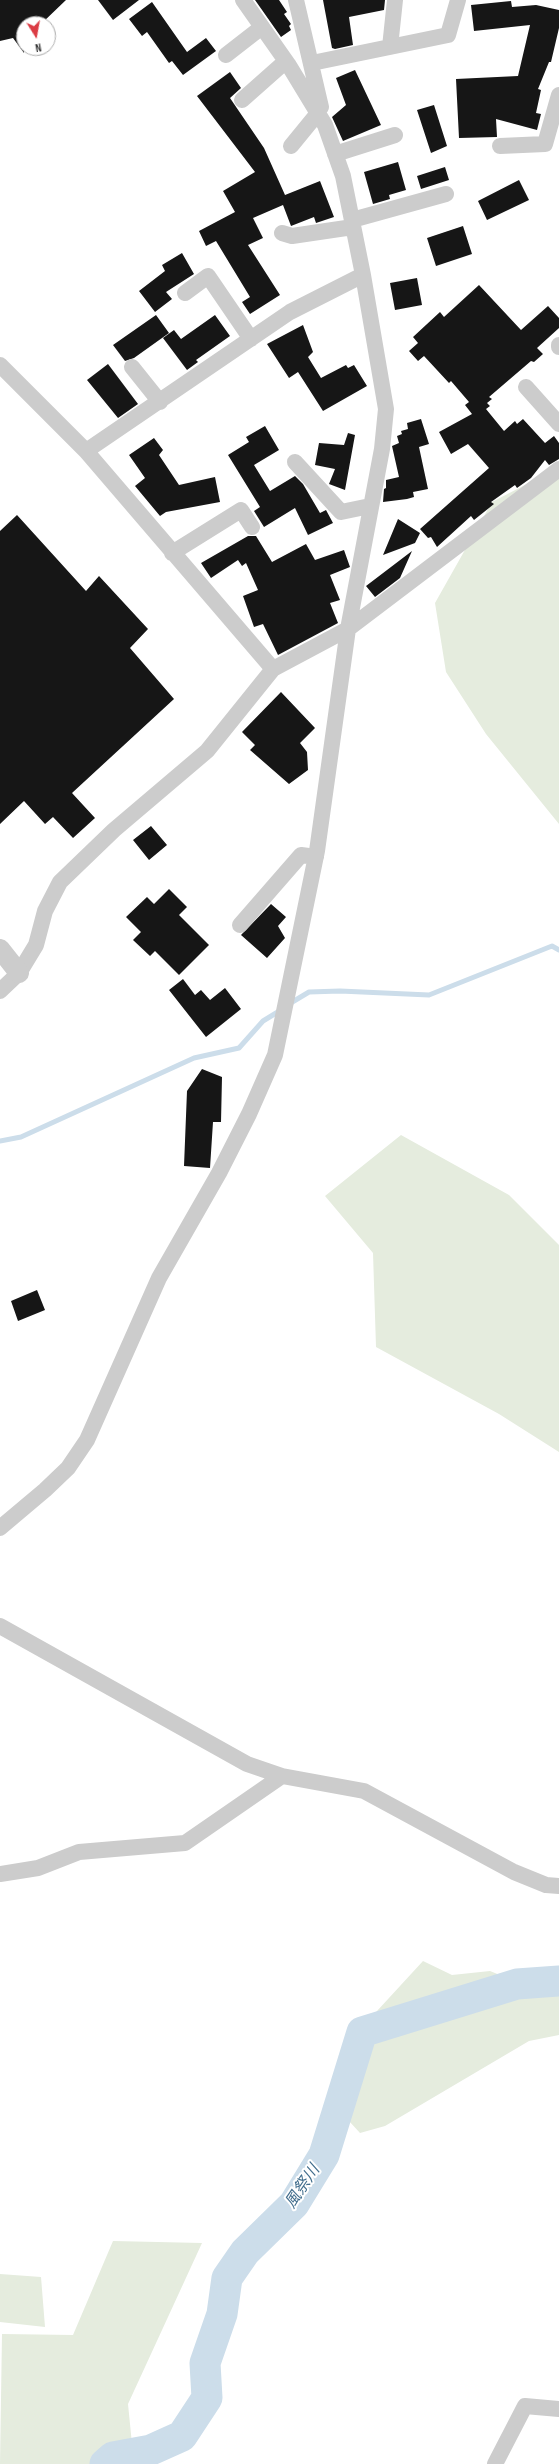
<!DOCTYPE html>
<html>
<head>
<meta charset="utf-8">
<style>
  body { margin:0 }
  #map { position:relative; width:559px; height:2464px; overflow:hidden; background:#fff; font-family:"Sofia Sans Condensed",sans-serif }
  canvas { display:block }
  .north { position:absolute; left:16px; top:16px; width:40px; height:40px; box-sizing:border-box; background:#fff; border:1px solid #acacac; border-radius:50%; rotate:169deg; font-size:11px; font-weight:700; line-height:16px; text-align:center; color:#2f2f2f }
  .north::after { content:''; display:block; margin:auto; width:14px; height:18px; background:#db3c44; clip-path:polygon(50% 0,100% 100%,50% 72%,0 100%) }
</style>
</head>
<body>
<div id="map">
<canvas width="559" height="2464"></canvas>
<div class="north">N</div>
</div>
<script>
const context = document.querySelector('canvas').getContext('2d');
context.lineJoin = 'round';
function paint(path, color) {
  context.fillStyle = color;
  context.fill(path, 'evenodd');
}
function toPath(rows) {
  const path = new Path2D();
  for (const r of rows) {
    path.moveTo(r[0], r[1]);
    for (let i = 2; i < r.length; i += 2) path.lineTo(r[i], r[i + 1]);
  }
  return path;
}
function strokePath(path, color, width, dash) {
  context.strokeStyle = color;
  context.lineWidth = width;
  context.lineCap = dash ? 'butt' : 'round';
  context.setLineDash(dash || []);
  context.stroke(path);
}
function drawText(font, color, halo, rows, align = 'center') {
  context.font = font + ' "Sofia Sans Condensed","Noto Sans JP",sans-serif';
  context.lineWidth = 4;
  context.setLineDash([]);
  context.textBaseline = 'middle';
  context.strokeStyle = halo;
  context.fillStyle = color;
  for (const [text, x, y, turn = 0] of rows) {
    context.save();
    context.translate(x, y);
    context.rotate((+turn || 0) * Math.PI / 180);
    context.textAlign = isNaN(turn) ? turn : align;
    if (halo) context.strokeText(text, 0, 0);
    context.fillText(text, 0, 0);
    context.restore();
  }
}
paint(toPath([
  [552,471,559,471,559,824,486,734,446,672,435,603,492,502],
  [401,1135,509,1195,559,1245,559,1452,499,1414,376,1347,373,1253,325,1196],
  [423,1961,452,1975,490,1971,546,1994,559,1996,559,2035,529,2041,385,2126,360,2133,349,2121,357,2099,342,2059,377,2011],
  [113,2241,202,2243,128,2404,134,2464,0,2464,2,2334,73,2335],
  [0,2274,41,2277,45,2327,0,2322]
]), '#e5ecde');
strokePath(toPath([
  [289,1004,309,992,340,991,429,995,552,946,559,950],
  [0,1141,21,1137,194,1058,239,1048,263,1021,281,1010]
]), '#ccddea', 5);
strokePath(toPath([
  [105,2464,113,2457,151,2450,182,2436,207,2398,205,2363,222,2314,227,2278,245,2252,294,2204,324,2155,362,2032,517,1984,559,1981]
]), '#ccddea', 31);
paint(toPath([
  [0,0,66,0,41,24,24,24,24,53,13,38,0,41],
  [98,0,139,0,113,20],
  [255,0,279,0,287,12,284,14,291,24,289,26,291,30,281,37],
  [323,0,385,0,384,10,349,17,353,45,335,49,332,48],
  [511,1,512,7,536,5,559,10,559,28,551,62,549,62,538,89,541,90,536,113,541,114,537,130,496,119,497,137,459,138,456,79,518,76,530,25,474,31,471,5],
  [152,2,187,52,206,38,216,51,183,75,172,61,169,63,147,32,142,36,129,19],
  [355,70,381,125,343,141,332,117,346,105,336,78],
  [230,72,241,88,230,98,264,148,285,195,320,181,334,217,316,223,314,217,291,226,283,205,253,218,263,238,248,245,280,295,250,314,242,302,250,297,216,241,206,246,199,231,235,212,223,191,255,172,197,96],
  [434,105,447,146,431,153,417,110],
  [398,162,406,190,389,195,390,199,373,204,364,172],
  [445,167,449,180,421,189,417,176],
  [519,180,529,200,487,220,478,201],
  [463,226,472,254,436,266,427,238],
  [182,253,194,274,166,292,172,299,155,312,139,291,165,271,162,265],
  [417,278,422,305,395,310,390,283],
  [479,285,521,330,548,306,559,318,559,328,537,348,543,354,534,362,531,361,489,397,492,399,487,403,490,406,486,409,504,431,515,421,517,424,523,419,545,443,554,436,559,443,559,459,549,465,545,460,531,478,517,488,515,485,491,502,494,504,474,520,471,516,437,547,431,537,428,538,420,529,489,468,468,444,451,454,439,432,472,414,465,405,469,402,451,381,449,383,424,356,418,361,409,351,418,343,413,337,440,312,444,317],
  [156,315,169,333,134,358,125,361,113,345],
  [215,315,230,336,196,360,198,362,187,370,163,338,174,330,181,339],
  [303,325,313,352,308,357,321,378,346,365,348,368,354,365,367,386,323,411,298,372,289,378,267,344],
  [108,364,138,404,118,418,87,380],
  [421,419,429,444,419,447,428,489,413,492,414,497,407,499,383,502,384,489,386,488,386,480,399,477,392,446,399,443,397,436,402,434,401,431,408,429,407,423],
  [265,426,279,450,254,465,270,491,295,476,303,484,320,513,326,510,333,523,308,535,295,508,264,527,254,511,260,507,228,455,249,442,246,437],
  [348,433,355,435,345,490,329,484,335,469,315,465,319,443,344,445],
  [154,438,163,450,159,455,179,485,215,477,220,502,166,512,160,516,135,486,145,478,129,455],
  [17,515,86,591,99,576,148,629,130,648,174,699,72,793,95,818,73,838,53,817,45,824,24,801,0,824,0,531],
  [398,519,420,533,415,543,383,555],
  [248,536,256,536,272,562,306,544,315,560,344,550,350,567,330,575,340,600,330,603,338,623,278,655,263,624,254,627,243,596,258,590,246,563,242,566,238,560,211,578,201,563],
  [412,551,400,578,375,597,366,586],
  [281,692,315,728,300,743,307,752,308,770,289,784,250,750,255,745,242,732],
  [151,826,167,845,149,860,133,840],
  [169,889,187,907,179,915,209,945,179,975,155,951,150,956,133,940,141,932,126,917,147,897,154,904],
  [271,904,286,917,278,926,285,938,267,958,241,935],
  [183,979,195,995,201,990,210,1000,225,988,241,1009,206,1037,169,990],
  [202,1069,222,1077,221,1122,213,1122,210,1168,184,1166,187,1091],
  [37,1290,45,1310,18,1321,11,1301]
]), '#161616');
strokePath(toPath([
  [296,0,321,107],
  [390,47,395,0],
  [226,55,262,27],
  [312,63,448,35,458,0],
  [242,100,286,61],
  [291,146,318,113],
  [500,146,545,144,559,95],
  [335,154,395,135],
  [352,220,446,194],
  [282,233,292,236,353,227],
  [185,293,208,276,251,339],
  [559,345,559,347],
  [0,365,86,451,273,669],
  [132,367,160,402],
  [526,387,559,424],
  [86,451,290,312,363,275],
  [295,462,341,512,370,506],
  [172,553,241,510,252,527],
  [240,925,301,855,316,857],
  [0,991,19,973,36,945,45,911,60,882,114,830,207,751,273,669,348,629,559,469],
  [0,1528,45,1490,68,1468,87,1440,159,1278,219,1173,249,1114,275,1055,317,851,348,629,382,449,386,409,363,275,343,176,325,125,288,64,243,0],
  [0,1626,247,1764,282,1776,364,1791,514,1872,546,1885,559,1886],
  [0,1874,38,1868,79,1852,185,1843,282,1776],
  [495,2464,525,2406,559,2409]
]), '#ccc', 16);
strokePath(toPath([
  [0,949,19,973]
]), '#ccc', 20);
drawText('italic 16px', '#426e8d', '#fff', [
  ["風祭川",303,2187,-56]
]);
</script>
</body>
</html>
